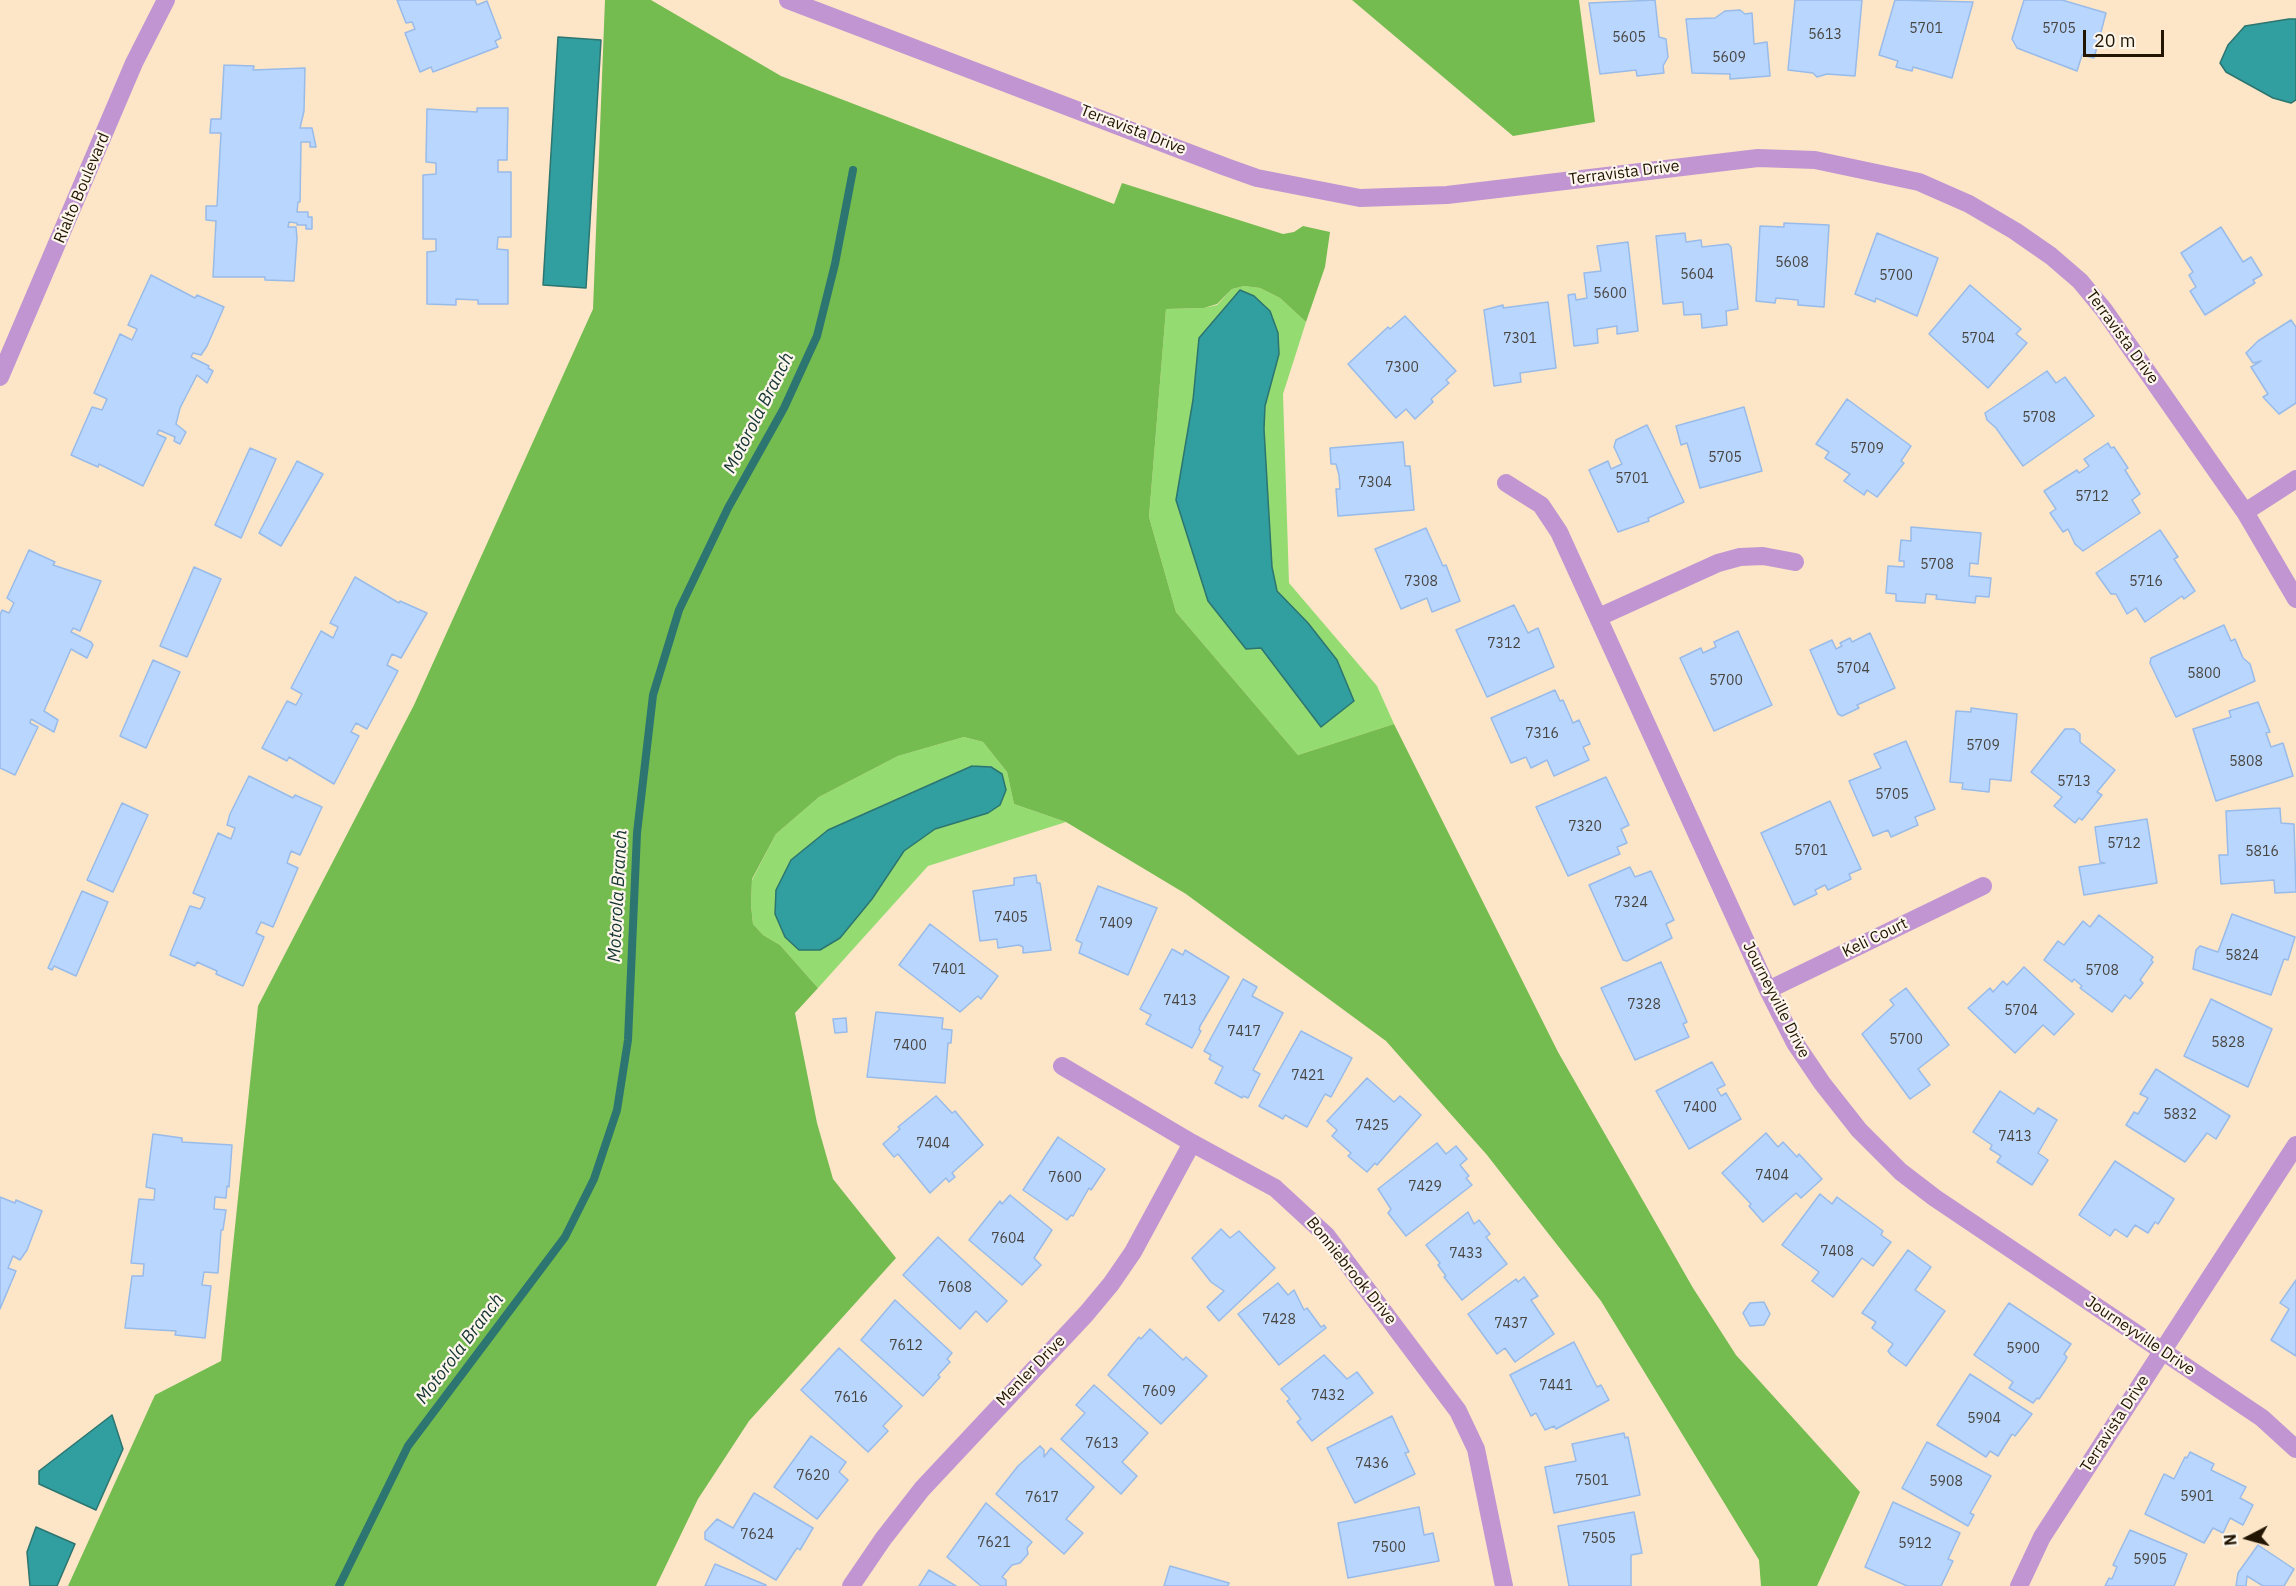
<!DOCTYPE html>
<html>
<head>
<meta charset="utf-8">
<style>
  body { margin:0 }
  #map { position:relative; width:2296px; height:1586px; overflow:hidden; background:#fce6c7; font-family:"IBM Plex Sans",sans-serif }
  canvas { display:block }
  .north { position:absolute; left:2218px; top:1508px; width:60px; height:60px; -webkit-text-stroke:4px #fdf6ec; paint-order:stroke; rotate:264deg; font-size:16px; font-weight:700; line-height:24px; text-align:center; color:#221502 }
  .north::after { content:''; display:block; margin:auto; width:21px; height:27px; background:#221502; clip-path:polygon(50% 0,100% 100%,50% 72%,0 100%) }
  .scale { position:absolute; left:2083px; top:30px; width:81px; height:27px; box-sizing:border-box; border:3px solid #221502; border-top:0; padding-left:8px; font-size:18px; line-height:21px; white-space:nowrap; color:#221502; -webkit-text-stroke:4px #fdf6ec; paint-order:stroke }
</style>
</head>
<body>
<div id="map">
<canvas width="2296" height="1586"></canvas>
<div class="north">N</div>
<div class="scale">20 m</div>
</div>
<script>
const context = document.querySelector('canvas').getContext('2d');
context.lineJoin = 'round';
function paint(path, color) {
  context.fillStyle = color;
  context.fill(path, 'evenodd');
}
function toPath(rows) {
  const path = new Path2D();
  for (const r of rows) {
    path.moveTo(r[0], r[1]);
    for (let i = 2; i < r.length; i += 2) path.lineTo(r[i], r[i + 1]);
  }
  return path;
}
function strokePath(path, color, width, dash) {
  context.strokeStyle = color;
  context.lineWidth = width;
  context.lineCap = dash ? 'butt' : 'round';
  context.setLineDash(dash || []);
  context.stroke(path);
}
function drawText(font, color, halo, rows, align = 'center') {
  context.font = font + ' "IBM Plex Sans",sans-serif';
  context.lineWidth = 4.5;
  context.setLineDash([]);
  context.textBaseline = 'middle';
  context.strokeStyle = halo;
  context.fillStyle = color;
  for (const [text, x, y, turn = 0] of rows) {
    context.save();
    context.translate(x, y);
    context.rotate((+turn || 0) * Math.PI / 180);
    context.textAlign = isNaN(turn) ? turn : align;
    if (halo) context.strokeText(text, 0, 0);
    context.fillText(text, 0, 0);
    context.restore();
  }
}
paint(toPath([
  [1244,286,1260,288,1280,298,1306,322,1283,394,1289,583,1377,686,1394,724,1298,755,1176,612,1149,517,1166,309,1204,308,1217,305,1232,289],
  [964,737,983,742,1007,772,1014,804,1066,822,928,866,818,988,780,945,763,935,753,924,751,905,752,880,776,834,819,797,898,756]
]), '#94db71');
paint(toPath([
  [605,0,651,0,781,76,1114,204,1122,183,1283,234,1294,232,1303,226,1330,232,1325,267,1306,322,1280,298,1260,288,1244,286,1232,289,1217,304,1204,308,1166,309,1149,517,1176,612,1298,755,1394,724,1558,1052,1693,1288,1736,1355,1860,1492,1817,1586,1761,1586,1759,1560,1601,1301,1487,1155,1386,1041,1186,894,1066,822,1014,804,1007,772,983,742,964,737,898,756,819,797,776,834,752,879,751,905,753,924,763,935,780,945,818,988,795,1013,817,1123,833,1179,896,1258,749,1421,698,1499,656,1586,68,1586,155,1395,221,1361,258,1006,414,705,593,309],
  [1352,0,1579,0,1595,122,1513,136]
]), '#74bb50');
const water = toPath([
  [2289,19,2296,19,2296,100,2291,103,2273,98,2226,72,2220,63,2228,45,2245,26,2289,19],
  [558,37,601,40,586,288,543,285,558,37],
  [1240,290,1254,296,1270,311,1278,333,1279,354,1265,406,1264,429,1272,567,1277,591,1308,623,1337,660,1354,701,1321,727,1261,648,1246,649,1208,601,1176,500,1193,400,1199,338,1240,290],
  [972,766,991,767,1002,774,1006,790,1000,805,988,813,935,829,904,851,872,899,840,938,820,950,799,950,785,937,775,914,776,890,791,860,828,830,972,766],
  [112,1415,123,1449,96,1510,39,1484,39,1471,112,1415],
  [36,1527,75,1544,57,1586,30,1586,27,1552,36,1527]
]);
paint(water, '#319e9f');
strokePath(water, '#2c7570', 1.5);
strokePath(toPath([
  [339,1586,408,1446,565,1237,594,1179,617,1110,628,1040,637,833,653,695,679,610,728,508,784,408,817,336,835,264,853,170]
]), '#2c7570', 8);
const building = toPath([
  [397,0,475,0,477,5,487,1,501,38,495,41,498,47,433,72,431,67,420,72,405,33,415,29,412,22,406,23,397,0],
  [1655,0,1659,37,1666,39,1668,57,1663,66,1664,73,1637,76,1636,70,1600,74,1589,3,1655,0],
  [1795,0,1862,0,1855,76,1827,74,1817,77,1813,73,1788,70,1795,0],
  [1895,0,1973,2,1952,78,1913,67,1912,71,1896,67,1898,61,1879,55,1895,0],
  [2024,0,2062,0,2106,13,2094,58,2082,55,2077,71,2017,48,2012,39,2024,0],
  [1740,10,1745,14,1752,13,1754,44,1767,42,1770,76,1730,79,1730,74,1692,73,1686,19,1715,18,1725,11,1740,10],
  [224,65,254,66,253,70,305,68,304,111,300,128,312,128,316,147,310,147,310,142,301,142,300,202,298,202,297,212,308,212,308,217,312,217,312,229,306,229,306,225,297,225,297,223,289,222,288,227,296,227,297,238,294,281,265,280,265,277,213,277,216,221,206,220,206,206,217,206,221,133,210,133,211,119,221,119,224,65],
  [477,108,508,108,507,160,498,160,498,172,511,172,511,237,498,237,497,249,508,250,508,304,478,304,478,300,456,299,456,305,427,304,427,252,436,251,436,239,423,239,423,175,436,174,436,163,426,162,427,109,477,112,477,108],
  [1784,223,1829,225,1824,307,1798,305,1798,300,1776,298,1775,303,1756,301,1760,226,1784,227,1784,223],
  [2221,227,2243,262,2251,257,2262,275,2253,280,2255,283,2205,315,2190,291,2196,287,2189,275,2193,272,2181,253,2221,227],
  [1685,233,1686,242,1701,240,1702,247,1728,244,1731,247,1738,309,1726,311,1727,325,1702,328,1701,314,1684,315,1683,302,1663,304,1656,236,1685,233],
  [1877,233,1938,258,1917,316,1876,298,1875,302,1855,294,1877,233],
  [1628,242,1638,331,1617,334,1617,326,1597,329,1598,343,1574,346,1568,295,1575,294,1576,300,1587,298,1584,273,1601,271,1597,246,1628,242],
  [151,275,195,298,197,295,224,307,207,346,201,355,193,353,191,357,209,366,208,368,213,371,207,383,197,375,180,408,176,424,186,432,180,444,174,441,175,437,159,430,157,434,166,438,143,486,99,464,98,467,71,455,92,407,102,410,107,399,94,393,120,334,132,340,137,329,128,325,151,275],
  [1970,285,2021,329,2016,334,2027,343,1988,388,1929,334,1970,285],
  [1548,302,1556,368,1520,373,1521,382,1494,386,1484,310,1503,305,1503,308,1548,302],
  [1405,316,1456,371,1446,380,1449,383,1431,399,1433,402,1415,419,1406,409,1396,418,1348,364,1388,327,1390,329,1405,316],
  [2291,320,2296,327,2296,403,2279,414,2263,397,2268,394,2251,367,2261,361,2253,363,2246,353,2258,341,2291,320],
  [2047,371,2056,383,2065,377,2094,416,2023,466,1996,428,1987,420,1985,413,2047,371],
  [1847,399,1911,446,1901,461,1904,463,1877,497,1867,490,1864,495,1844,481,1850,474,1825,458,1829,452,1816,444,1847,399],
  [1744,407,1762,471,1700,488,1687,443,1681,445,1676,426,1744,407],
  [1647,425,1684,502,1648,518,1649,521,1618,532,1589,470,1608,461,1611,469,1622,464,1614,447,1616,440,1647,425],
  [1403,442,1405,466,1410,466,1414,510,1338,516,1336,489,1340,489,1339,475,1336,464,1331,464,1330,448,1403,442],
  [2108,443,2111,448,2114,447,2128,468,2125,470,2140,494,2132,500,2140,513,2083,551,2075,544,2068,529,2063,532,2050,513,2056,509,2044,491,2077,470,2079,473,2089,466,2084,459,2108,443],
  [250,448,276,459,241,538,215,525,250,448],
  [297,461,323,474,281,546,259,533,297,461],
  [1911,527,1981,533,1978,564,1970,563,1969,576,1991,578,1989,597,1976,596,1975,603,1936,599,1937,595,1926,594,1925,603,1896,601,1896,594,1886,593,1888,566,1904,567,1904,561,1899,561,1901,540,1911,541,1911,527],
  [1426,528,1443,566,1446,565,1460,601,1432,612,1427,598,1401,609,1375,549,1426,528],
  [2160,530,2178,557,2174,559,2195,591,2184,599,2182,596,2145,622,2136,608,2127,614,2116,594,2111,594,2096,573,2160,530],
  [29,550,55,562,53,565,101,581,80,631,73,628,71,632,91,642,93,645,87,658,71,649,44,711,58,720,54,732,31,719,30,723,38,727,15,775,0,768,0,615,2,610,9,613,14,603,7,598,29,550],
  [194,567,221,579,187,657,160,646,194,567],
  [355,577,399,603,400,601,427,613,401,658,392,654,387,665,398,671,367,729,356,723,351,732,359,736,334,784,289,757,287,761,262,748,287,701,296,705,302,694,291,688,321,631,333,638,338,627,330,623,355,577],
  [1514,605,1528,633,1538,628,1554,667,1487,697,1456,630,1514,605],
  [2224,625,2231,641,2235,639,2243,658,2250,664,2255,681,2176,717,2150,663,2151,658,2224,625],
  [1738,631,1772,705,1714,731,1680,658,1701,648,1703,653,1716,647,1714,642,1738,631],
  [1870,633,1895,688,1857,705,1859,708,1842,716,1838,714,1810,650,1832,640,1836,649,1842,646,1840,643,1850,638,1852,642,1870,633],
  [153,660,180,672,146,748,120,736,153,660],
  [1555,690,1560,701,1563,700,1573,723,1579,720,1590,744,1583,747,1589,760,1554,776,1547,760,1531,768,1526,757,1511,763,1491,718,1555,690],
  [2258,702,2270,732,2266,733,2271,747,2283,743,2293,776,2216,801,2193,729,2231,717,2229,711,2258,702],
  [1971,708,2017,714,2011,781,1990,779,1989,792,1962,789,1963,783,1950,782,1956,711,1971,712,1971,708],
  [2065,729,2074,729,2080,734,2080,742,2115,770,2097,792,2102,795,2082,820,2079,818,2075,823,2054,806,2062,797,2031,772,2065,729],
  [1906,741,1935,809,1915,817,1918,825,1891,837,1888,830,1873,836,1849,781,1881,768,1874,754,1906,741],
  [249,776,293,798,295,795,322,807,300,855,291,851,287,863,298,868,273,927,261,922,256,933,264,937,243,986,216,974,217,971,197,962,195,966,170,955,190,906,200,909,202,906,205,898,193,893,218,833,231,839,235,828,227,825,230,814,249,776],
  [1606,777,1629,825,1621,829,1627,843,1617,847,1620,854,1568,876,1536,807,1606,777],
  [1830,801,1861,869,1849,874,1851,879,1828,890,1825,885,1815,890,1817,894,1794,905,1761,833,1830,801],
  [122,803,148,815,113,892,87,880,122,803],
  [2280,808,2281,823,2294,824,2296,892,2275,893,2274,880,2221,884,2219,855,2228,855,2226,811,2280,808],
  [2147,819,2157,883,2084,895,2079,867,2105,863,2100,862,2095,827,2147,819],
  [1630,867,1635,877,1651,871,1674,920,1666,924,1672,938,1627,961,1623,960,1589,885,1630,867],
  [1036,875,1037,883,1040,883,1051,950,1023,953,1023,947,1019,945,998,948,997,939,980,941,973,891,1014,885,1014,878,1036,875],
  [1098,886,1157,908,1128,975,1079,953,1082,943,1076,940,1098,886],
  [82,891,108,902,76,976,54,966,52,970,48,968,82,891],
  [2232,914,2295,937,2288,960,2284,959,2271,995,2193,969,2196,950,2200,946,2218,952,2232,914],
  [2099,915,2153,957,2151,960,2153,962,2140,980,2143,983,2130,999,2125,995,2112,1012,2080,988,2082,986,2074,979,2072,982,2044,960,2058,941,2064,945,2083,921,2090,927,2099,915],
  [930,924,998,976,981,999,978,996,960,1012,899,965,930,924],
  [1172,949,1183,955,1185,950,1229,977,1200,1026,1199,1030,1201,1031,1192,1048,1146,1024,1151,1015,1140,1009,1172,949],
  [1661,962,1687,1022,1683,1024,1689,1037,1635,1060,1601,988,1661,962],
  [2024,967,2074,1014,2054,1035,2043,1025,2015,1053,1968,1008,1990,988,1993,992,2003,981,2007,985,2024,967],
  [1243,979,1257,987,1252,996,1283,1013,1253,1070,1260,1074,1248,1098,1243,1096,1242,1098,1215,1083,1223,1067,1209,1059,1211,1055,1204,1051,1243,979],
  [1906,988,1949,1045,1918,1069,1930,1085,1910,1099,1862,1034,1894,1005,1890,1000,1906,988],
  [2211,999,2272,1029,2248,1087,2184,1056,2211,999],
  [876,1012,943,1018,942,1029,952,1030,951,1043,948,1043,945,1083,867,1077,876,1012],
  [846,1018,847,1032,835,1033,833,1019,846,1018],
  [1301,1031,1352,1058,1331,1097,1325,1094,1307,1127,1285,1115,1283,1119,1259,1106,1301,1031],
  [1712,1062,1725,1085,1717,1089,1721,1096,1726,1093,1741,1119,1689,1149,1656,1091,1712,1062],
  [2156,1069,2230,1116,2216,1139,2207,1133,2185,1162,2126,1125,2134,1112,2138,1114,2148,1098,2140,1094,2156,1069],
  [1367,1078,1394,1102,1400,1096,1421,1115,1377,1165,1375,1163,1367,1172,1348,1156,1351,1153,1332,1136,1337,1130,1327,1121,1367,1078],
  [2000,1091,2034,1114,2038,1108,2057,1120,2038,1153,2048,1160,2032,1185,1997,1162,2001,1156,1990,1149,1992,1145,1973,1132,2000,1091],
  [936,1096,952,1113,955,1111,983,1145,952,1173,955,1177,949,1182,946,1178,930,1193,898,1154,894,1157,883,1144,900,1129,898,1127,936,1096],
  [1766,1133,1778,1147,1783,1142,1797,1157,1799,1154,1822,1179,1801,1198,1796,1193,1763,1222,1749,1206,1751,1204,1722,1173,1766,1133],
  [153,1134,182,1138,182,1142,232,1145,229,1187,227,1186,226,1198,215,1197,214,1209,226,1210,223,1230,221,1230,218,1273,204,1272,202,1285,211,1286,205,1338,175,1335,176,1331,125,1328,132,1276,143,1276,144,1264,131,1263,139,1199,154,1200,155,1189,146,1187,153,1134],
  [1058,1137,1105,1169,1091,1190,1089,1188,1073,1216,1071,1215,1067,1220,1023,1190,1058,1137],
  [1437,1143,1446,1154,1456,1146,1467,1159,1460,1165,1469,1176,1466,1178,1472,1185,1406,1236,1388,1213,1391,1209,1378,1189,1437,1143],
  [2115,1161,2174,1199,2158,1224,2155,1222,2148,1233,2135,1225,2127,1237,2115,1229,2110,1236,2079,1215,2115,1161],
  [1820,1194,1832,1204,1837,1197,1883,1231,1881,1235,1891,1242,1873,1266,1862,1258,1833,1297,1812,1281,1819,1272,1782,1245,1820,1194],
  [1010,1195,1052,1230,1034,1258,1041,1265,1022,1285,969,1240,1000,1201,1002,1204,1010,1195],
  [0,1197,15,1203,16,1200,42,1211,27,1250,20,1260,13,1256,8,1268,16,1271,0,1309,0,1197],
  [1468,1212,1474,1224,1479,1220,1490,1234,1486,1237,1507,1264,1462,1300,1444,1277,1446,1276,1438,1265,1440,1263,1426,1245,1468,1212],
  [1221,1229,1230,1238,1239,1231,1275,1268,1219,1321,1207,1307,1224,1291,1211,1282,1192,1258,1221,1229],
  [938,1237,1007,1301,987,1322,976,1311,960,1329,903,1275,938,1237],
  [1908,1250,1931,1267,1915,1290,1945,1311,1906,1366,1891,1355,1888,1351,1893,1344,1872,1328,1876,1322,1862,1313,1908,1250],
  [1524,1277,1538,1296,1531,1300,1554,1334,1515,1362,1505,1348,1497,1354,1468,1314,1516,1279,1518,1282,1524,1277],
  [2296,1280,2296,1356,2271,1340,2289,1309,2280,1303,2296,1280],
  [1278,1283,1288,1295,1294,1290,1304,1310,1307,1308,1321,1327,1324,1325,1326,1328,1279,1365,1238,1314,1278,1283],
  [895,1300,952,1353,947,1359,950,1362,938,1375,940,1377,923,1396,861,1340,895,1300],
  [1764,1302,1770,1314,1764,1325,1750,1326,1743,1313,1750,1303,1764,1302],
  [2009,1303,2071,1344,2064,1354,2067,1357,2065,1361,2039,1399,2037,1398,2033,1403,2009,1388,2013,1382,1974,1355,2009,1303],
  [1150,1329,1183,1360,1186,1357,1207,1376,1161,1424,1108,1375,1139,1337,1141,1339,1150,1329],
  [1574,1342,1597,1387,1601,1385,1609,1400,1556,1429,1554,1426,1545,1430,1536,1413,1531,1416,1510,1375,1574,1342],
  [839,1348,902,1406,883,1426,888,1431,868,1452,801,1390,839,1348],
  [1324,1355,1347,1379,1357,1372,1373,1393,1312,1441,1297,1422,1301,1419,1287,1401,1290,1399,1281,1389,1324,1355],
  [1970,1374,2032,1414,2015,1436,2012,1434,1998,1456,1990,1451,1986,1457,1937,1425,1970,1374],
  [1094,1385,1148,1433,1122,1462,1137,1476,1121,1494,1061,1439,1085,1413,1076,1405,1094,1385],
  [1392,1416,1409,1452,1405,1453,1415,1474,1355,1503,1327,1448,1392,1416],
  [1624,1433,1625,1438,1628,1437,1640,1495,1554,1513,1545,1467,1576,1461,1572,1444,1624,1433],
  [811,1436,846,1462,839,1472,848,1480,817,1519,774,1487,811,1436],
  [1927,1442,1991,1476,1970,1513,1974,1515,1968,1526,1902,1488,1927,1442],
  [1040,1446,1044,1450,1044,1457,1051,1448,1094,1487,1066,1519,1083,1533,1064,1554,996,1494,1018,1466,1040,1446],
  [2190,1452,2214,1464,2211,1470,2246,1487,2240,1498,2253,1505,2243,1525,2230,1518,2223,1533,2213,1528,2204,1543,2145,1514,2164,1474,2174,1479,2185,1457,2187,1458,2190,1452],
  [754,1493,813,1528,800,1550,797,1548,776,1580,705,1539,705,1532,717,1519,733,1528,754,1493],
  [1893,1502,1960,1533,1948,1559,1953,1561,1941,1586,1907,1586,1865,1567,1893,1502],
  [986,1503,1032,1542,1027,1548,1028,1554,1020,1563,1012,1565,1002,1577,1006,1580,1006,1586,981,1586,947,1557,986,1503],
  [1419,1507,1424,1535,1433,1533,1439,1561,1348,1578,1338,1523,1419,1507],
  [1634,1512,1642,1553,1631,1555,1631,1586,1569,1586,1558,1526,1634,1512],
  [2130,1530,2187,1554,2174,1586,2105,1586,2109,1578,2112,1579,2117,1567,2113,1565,2130,1530],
  [2258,1545,2294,1569,2284,1586,2263,1586,2247,1576,2246,1586,2236,1586,2238,1573,2258,1545],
  [715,1564,766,1585,766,1586,705,1586,715,1564],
  [1170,1566,1229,1583,1228,1586,1164,1586,1170,1566],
  [929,1570,956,1586,919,1586,929,1570]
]);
paint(building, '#b9d6fe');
strokePath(building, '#98bbea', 1.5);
strokePath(toPath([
  [788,0,1226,167,1257,178,1360,198,1447,195,1758,158,1815,160,1919,182,1969,204,2015,231,2051,256,2080,281,2104,310,2245,512,2296,599],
  [1506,483,1541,505,1559,532,1768,990,1795,1043,1822,1083,1859,1130,1901,1172,1935,1198,2262,1418,2296,1449],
  [2245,512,2296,479],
  [1599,617,1718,563,1740,557,1763,556,1795,562],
  [1768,990,1983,886],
  [1062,1066,1192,1143,1275,1188,1326,1235,1458,1411,1476,1449,1504,1586],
  [851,1586,883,1539,922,1489,1086,1314,1111,1284,1133,1252,1192,1143],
  [2019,1586,2042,1537,2296,1145]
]), '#c195d2', 18);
strokePath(toPath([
  [0,377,134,63,166,0]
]), '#c195d2', 18);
drawText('14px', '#484541', null, [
  ["5701",1926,29],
  ["5705",2059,29],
  ["5613",1825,35],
  ["5605",1629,38],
  ["5609",1729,58],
  ["5608",1792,263],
  ["5604",1697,275],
  ["5700",1896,276],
  ["5600",1610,294],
  ["7301",1520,339],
  ["5704",1978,339],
  ["7300",1402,368],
  ["5708",2039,418],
  ["5709",1867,449],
  ["5705",1725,458],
  ["5701",1632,479],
  ["7304",1375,483],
  ["5712",2092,497],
  ["5708",1937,565],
  ["7308",1421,582],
  ["5716",2146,582],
  ["7312",1504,644],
  ["5704",1853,669],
  ["5800",2204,674],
  ["5700",1726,681],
  ["7316",1542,734],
  ["5709",1983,746],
  ["5808",2246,762],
  ["5713",2074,782],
  ["5705",1892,795],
  ["7320",1585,827],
  ["5712",2124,844],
  ["5701",1811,851],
  ["5816",2262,852],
  ["7324",1631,903],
  ["7405",1011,918],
  ["7409",1116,924],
  ["5824",2242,956],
  ["7401",949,970],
  ["5708",2102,971],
  ["7413",1180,1001],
  ["7328",1644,1005],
  ["5704",2021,1011],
  ["7417",1244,1032],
  ["5700",1906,1040],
  ["5828",2228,1043],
  ["7400",910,1046],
  ["7421",1308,1076],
  ["7400",1700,1108],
  ["5832",2180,1115],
  ["7425",1372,1126],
  ["7413",2015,1137],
  ["7404",933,1144],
  ["7404",1772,1176],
  ["7600",1065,1178],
  ["7429",1425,1187],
  ["7604",1008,1239],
  ["7408",1837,1252],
  ["7433",1466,1254],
  ["7608",955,1288],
  ["7428",1279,1320],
  ["7437",1511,1324],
  ["7612",906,1346],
  ["5900",2023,1349],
  ["7441",1556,1386],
  ["7609",1159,1392],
  ["7432",1328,1396],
  ["7616",851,1398],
  ["5904",1984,1419],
  ["7613",1102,1444],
  ["7436",1372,1464],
  ["7620",813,1476],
  ["7501",1592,1481],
  ["5908",1946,1482],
  ["5901",2197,1497],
  ["7617",1042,1498],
  ["7624",757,1535],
  ["7505",1599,1539],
  ["7621",994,1543],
  ["5912",1915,1544],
  ["7500",1389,1548],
  ["5905",2150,1560]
]);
drawText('16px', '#221502', '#fdf6ec', [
  ["Terravista Drive",1133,130,21],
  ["Terravista Drive",1624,173,-7],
  ["Rialto Boulevard",82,188,-67],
  ["Terravista Drive",2122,337,54],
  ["Keli Court",1875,938,-26],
  ["Journeyville Drive",1776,1000,63],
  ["Bonniebrook Drive",1351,1271,51],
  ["Journeyville Drive",2140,1336,34],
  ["Menler Drive",1031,1371,-46],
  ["Terravista Drive",2115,1424,-57]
]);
drawText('italic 18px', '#143434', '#fdf6ec', [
  ["Motorola Branch",759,413,-63],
  ["Motorola Branch",618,896,-87],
  ["Motorola Branch",460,1349,-53]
]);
</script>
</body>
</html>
